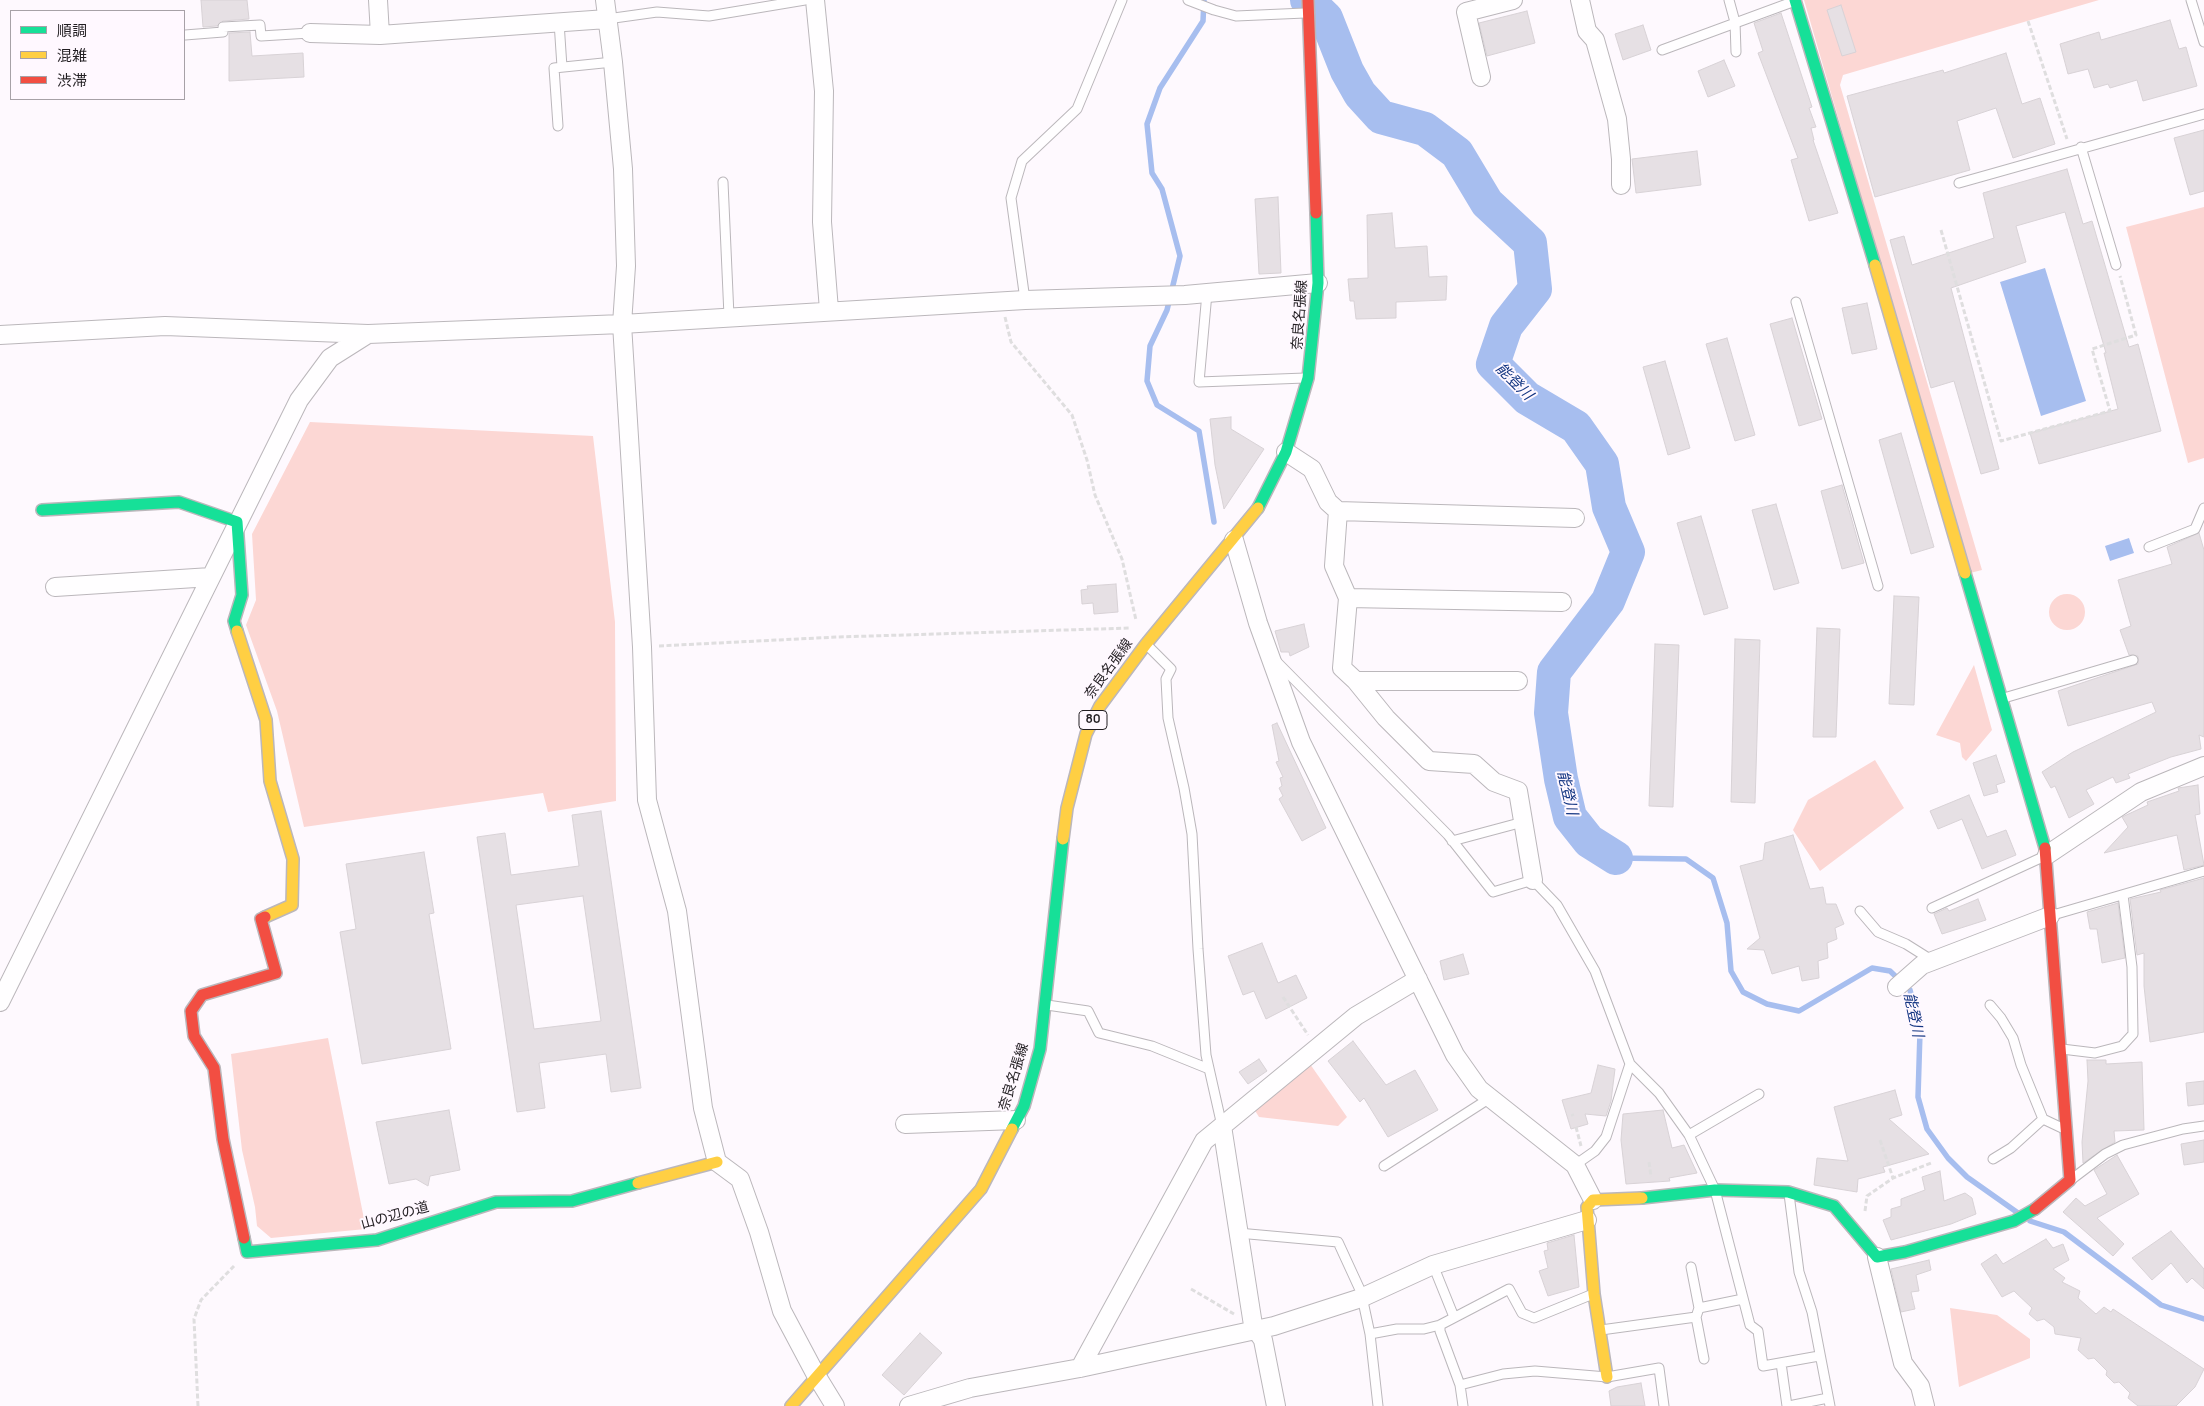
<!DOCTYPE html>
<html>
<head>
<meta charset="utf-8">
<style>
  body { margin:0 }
  #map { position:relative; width:2204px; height:1406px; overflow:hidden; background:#fef9fe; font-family:Manrope,"Noto Sans JP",sans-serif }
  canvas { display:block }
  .legend { position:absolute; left:10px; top:10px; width:175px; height:90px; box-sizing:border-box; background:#fff8ff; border:1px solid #a7a1a7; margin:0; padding:6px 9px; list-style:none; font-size:15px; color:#221e22 }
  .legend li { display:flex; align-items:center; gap:10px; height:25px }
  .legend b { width:25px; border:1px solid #a7a1a7 }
</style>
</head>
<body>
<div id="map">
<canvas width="2204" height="1406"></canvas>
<ul class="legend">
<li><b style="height:6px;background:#16e098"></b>順調</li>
<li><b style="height:6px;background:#ffcf43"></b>混雑</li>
<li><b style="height:6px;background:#f24e42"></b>渋滞</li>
</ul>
</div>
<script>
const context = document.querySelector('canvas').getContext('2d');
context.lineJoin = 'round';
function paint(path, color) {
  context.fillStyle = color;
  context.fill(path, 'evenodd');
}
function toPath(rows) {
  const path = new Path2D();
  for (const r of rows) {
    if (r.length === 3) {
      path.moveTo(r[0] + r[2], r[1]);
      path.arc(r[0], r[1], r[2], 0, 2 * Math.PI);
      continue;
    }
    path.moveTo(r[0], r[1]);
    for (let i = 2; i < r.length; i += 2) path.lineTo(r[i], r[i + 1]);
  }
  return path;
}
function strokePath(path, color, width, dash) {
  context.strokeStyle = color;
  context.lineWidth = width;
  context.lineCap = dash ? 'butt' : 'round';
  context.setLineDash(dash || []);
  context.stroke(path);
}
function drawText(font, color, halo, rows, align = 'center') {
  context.font = font + ' Manrope,"Noto Sans JP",sans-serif';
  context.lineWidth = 4;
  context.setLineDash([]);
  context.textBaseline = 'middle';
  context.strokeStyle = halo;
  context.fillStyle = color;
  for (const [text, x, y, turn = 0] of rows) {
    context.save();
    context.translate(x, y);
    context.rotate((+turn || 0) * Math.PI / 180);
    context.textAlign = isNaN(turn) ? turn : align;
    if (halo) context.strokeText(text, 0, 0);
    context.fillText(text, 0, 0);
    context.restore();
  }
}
paint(toPath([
  [1804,0,2099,0,1843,75,1840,85,1982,570,1970,573],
  [2204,207,2204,458,2188,463,2126,227],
  [310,422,593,436,615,622,616,801,548,812,543,793,304,827,277,711,246,625,256,600,252,534],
  [2067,612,18],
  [1974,665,1992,730,1966,761,1962,757,1960,743,1936,735],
  [1875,760,1904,808,1820,871,1793,830,1808,800],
  [328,1038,366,1229,271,1238,257,1226,255,1207,242,1150,231,1054],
  [1310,1064,1347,1117,1338,1126,1259,1117,1254,1109],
  [1950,1308,1997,1315,2030,1339,2030,1358,1959,1387]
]), '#fcd7d4');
paint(toPath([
  [2045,268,2086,401,2041,416,2000,282],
  [2129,538,2134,553,2110,561,2105,546]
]), '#a7beef');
strokePath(toPath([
  [1204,0,1203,21,1160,88,1147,124,1152,173,1162,189,1180,256,1167,310,1150,346,1147,381,1157,405,1199,431,1214,522],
  [1616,858,1686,859,1713,878,1727,923,1731,971,1743,992,1767,1004,1799,1011,1872,968,1890,971,1910,990,1920,1032,1918,1097,1927,1129,1948,1158,1967,1177,2018,1213],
  [2030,1221,2064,1232,2161,1305,2204,1319]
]), '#a7beef', 5.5);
strokePath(toPath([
  [1307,0,1326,18,1347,71,1360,94,1381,117,1425,129,1457,153,1487,203,1530,243,1535,289,1506,326,1493,364,1527,398,1576,427,1602,464,1609,507,1628,552,1608,601,1554,672,1551,713,1561,779,1570,817,1589,841,1616,858]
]), '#a7beef', 34);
const building = toPath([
  [201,0,247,0,249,19,223,21,217,26,203,27,201,0],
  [1841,5,1856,52,1842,56,1827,10,1841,5],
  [1527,11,1535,43,1487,56,1479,23,1527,11],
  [1781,13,1812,107,1809,108,1816,127,1811,128,1814,140,1813,140,1838,213,1809,221,1791,160,1798,158,1758,53,1763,51,1754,23,1781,13],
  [2170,20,2179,49,2186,47,2197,86,2143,101,2137,80,2110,88,2108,84,2094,88,2088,69,2068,74,2060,44,2099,32,2101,40,2170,20],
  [1643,25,1651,50,1623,60,1615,34,1643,25],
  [250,32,252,56,303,53,304,77,229,81,229,33,250,32],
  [2006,53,2022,104,2040,98,2055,144,2013,158,1996,108,1957,121,1970,170,1875,197,1847,96,1943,70,1944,73,2006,53],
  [1724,60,1735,86,1708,97,1698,71,1724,60],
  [2204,130,2204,191,2190,195,2174,138,2204,130],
  [1697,151,1701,185,1636,193,1632,159,1697,151],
  [2067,169,2083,224,2092,221,2129,347,2138,344,2161,431,2039,464,2030,433,2118,409,2104,353,2106,353,2065,212,2016,226,2026,262,1951,288,1999,469,1981,474,1954,381,1931,388,1890,240,1904,236,1912,265,1994,238,1983,193,2067,169],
  [1278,197,1281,273,1259,274,1255,199,1278,197],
  [1392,213,1395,248,1427,246,1429,277,1447,276,1446,300,1396,302,1396,318,1356,319,1354,301,1350,301,1348,279,1368,278,1367,215,1392,213],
  [1867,303,1877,349,1852,354,1842,308,1867,303],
  [1792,318,1822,419,1799,426,1770,324,1792,318],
  [1727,338,1755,435,1735,441,1706,344,1727,338],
  [1665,361,1690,448,1668,455,1643,367,1665,361],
  [1231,417,1231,429,1264,449,1224,509,1215,465,1210,419,1231,417],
  [1901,433,1934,547,1911,554,1879,440,1901,433],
  [1842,485,1864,563,1842,569,1821,491,1842,485],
  [1776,504,1799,583,1774,590,1752,510,1776,504],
  [1701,516,1728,608,1704,615,1677,523,1701,516],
  [2199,533,2204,550,2204,737,2199,735,2201,749,2171,757,2128,774,2130,778,2116,783,2113,777,2086,790,2094,804,2069,818,2055,786,2051,788,2042,772,2073,752,2156,712,2152,702,2068,726,2058,691,2138,664,2138,656,2129,655,2120,630,2131,626,2118,580,2172,564,2167,547,2199,533],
  [1116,584,1118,612,1094,614,1093,603,1082,604,1081,590,1088,589,1087,586,1116,584],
  [1894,596,1919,597,1914,705,1889,704,1894,596],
  [1304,624,1309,647,1290,656,1289,652,1281,652,1275,631,1304,624],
  [1817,628,1840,629,1836,737,1813,737,1817,628],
  [1735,639,1760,640,1755,803,1731,802,1735,639],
  [1655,644,1679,645,1673,807,1649,806,1655,644],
  [1277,723,1326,828,1302,841,1279,799,1283,796,1279,788,1282,786,1280,778,1283,777,1276,762,1279,761,1272,725,1277,723],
  [1996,755,2005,782,1996,785,1998,792,1984,796,1973,763,1996,755],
  [2198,785,2200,814,2195,815,2204,865,2184,870,2177,835,2104,853,2128,827,2122,817,2148,805,2147,802,2179,791,2178,788,2198,785],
  [1969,795,1987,837,2006,830,2016,855,1982,869,1962,819,1938,829,1930,811,1969,795],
  [601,811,641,1088,611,1092,606,1054,539,1063,545,1108,517,1112,477,837,505,833,511,875,579,866,572,815,601,811],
  [583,896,601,1021,534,1029,516,905,583,896],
  [1793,835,1810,889,1823,887,1826,904,1836,904,1844,924,1835,928,1837,939,1827,943,1828,958,1818,961,1819,978,1802,981,1799,966,1772,974,1764,950,1747,949,1760,938,1740,866,1763,860,1765,843,1793,835],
  [424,852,434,913,429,914,451,1049,362,1064,340,932,356,929,346,864,424,852],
  [2204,878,2204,1032,2150,1042,2144,986,2144,953,2137,955,2130,899,2161,892,2160,890,2204,878],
  [1978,899,1986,920,1942,934,1934,914,1947,908,1949,911,1978,899],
  [2118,903,2125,958,2102,963,2097,929,2090,929,2087,912,2118,903],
  [1262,943,1278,983,1296,975,1307,998,1266,1019,1254,991,1243,995,1228,956,1262,943],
  [1463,954,1469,974,1444,980,1440,961,1463,954],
  [1353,1041,1386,1085,1415,1070,1438,1110,1388,1137,1364,1098,1360,1102,1328,1061,1353,1041],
  [1259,1059,1267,1071,1248,1084,1239,1072,1259,1059],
  [2087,1060,2106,1060,2106,1064,2142,1062,2144,1130,2114,1131,2115,1142,2083,1163,2082,1142,2088,1081,2087,1060],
  [1598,1065,1615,1069,1611,1101,1606,1116,1585,1114,1588,1124,1571,1129,1562,1100,1591,1093,1598,1065],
  [2204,1081,2204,1104,2188,1106,2186,1083,2204,1081],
  [1895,1090,1902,1115,1889,1119,1929,1154,1883,1167,1885,1172,1858,1179,1857,1192,1814,1185,1817,1158,1848,1161,1834,1107,1895,1090],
  [449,1110,460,1170,430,1176,428,1186,416,1179,389,1184,376,1122,449,1110],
  [1663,1110,1672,1148,1684,1145,1697,1173,1669,1178,1670,1181,1626,1184,1621,1140,1623,1114,1663,1110],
  [2204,1140,2204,1162,2184,1165,2181,1144,2204,1140],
  [2117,1155,2139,1194,2097,1218,2124,1244,2113,1256,2063,1212,2076,1198,2085,1206,2107,1194,2094,1170,2117,1155],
  [1940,1171,1944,1201,1965,1193,1972,1198,1976,1214,1951,1224,1891,1240,1883,1220,1891,1217,1891,1209,1901,1206,1901,1199,1925,1190,1922,1177,1940,1171],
  [2171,1231,2204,1269,2204,1289,2192,1278,2187,1283,2171,1263,2152,1280,2132,1258,2171,1231],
  [1574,1235,1579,1287,1548,1296,1539,1271,1548,1268,1544,1251,1548,1250,1547,1243,1574,1235],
  [2046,1239,2053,1248,2063,1244,2069,1260,2053,1269,2065,1278,2062,1282,2080,1291,2078,1298,2096,1314,2104,1307,2111,1312,2113,1309,2204,1369,2195,1387,2176,1406,2138,1406,2128,1398,2130,1393,2119,1382,2114,1383,2106,1375,2107,1371,2094,1358,2088,1359,2078,1350,2081,1338,2055,1334,2054,1327,2044,1319,2037,1321,2029,1314,2032,1308,2014,1291,2002,1297,1981,1264,1996,1254,2003,1264,2046,1239],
  [1929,1260,1931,1270,1916,1275,1919,1291,1911,1292,1915,1309,1901,1312,1891,1269,1929,1260],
  [920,1333,942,1353,904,1395,882,1375,920,1333],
  [1641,1383,1645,1406,1611,1406,1609,1391,1617,1387,1641,1383]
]);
paint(building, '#e6e0e4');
strokePath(building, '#d8d2d6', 1);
const lane = toPath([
  [1188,0,1214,10,1236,16,1305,13],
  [1729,0,1735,22,1736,52],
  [2191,0,2204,42],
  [607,19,657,12,709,16,805,0],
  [559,22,562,67],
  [185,35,223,32,223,27,260,25,261,36,310,33],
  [1662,50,1795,1],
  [558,126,554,68,613,62],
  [2081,147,2116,265],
  [723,182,729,316],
  [1959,183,2204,114],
  [1207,293,1199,382,1305,378],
  [1025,300,1011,198,1022,161,1077,109,1122,0],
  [1796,302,1878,586],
  [2149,547,2195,529,2204,508],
  [1148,646,1171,669,1166,679,1168,718,1184,788,1192,834,1198,949,1206,1055,1222,1126],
  [1275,660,1448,835,1493,892,1533,880,1557,905,1595,971,1630,1064,1659,1093,1689,1135,1715,1190,1750,1325,1758,1331,1763,1366,1819,1356],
  [2004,698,2133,660],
  [1452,841,1523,822],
  [1932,908,2045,856],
  [1860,911,1878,932,1906,944,1933,961],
  [2053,915,2204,871],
  [1047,1005,1088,1011,1099,1033,1152,1046,1209,1069],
  [1990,1005,2001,1018,2013,1038,2021,1065,2043,1119],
  [2062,1049,2095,1053,2122,1046,2133,1034,2132,967,2123,895],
  [1689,1135,1759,1094],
  [1993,1159,2011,1148,2043,1119,2062,1128],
  [1575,1165,1595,1151,1606,1137,1630,1064],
  [1384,1166,1490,1098],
  [2072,1179,2105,1154,2123,1145,2183,1129,2204,1126],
  [1789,1194,1799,1272,1812,1312,1830,1406],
  [1238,1233,1338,1242,1361,1292,1370,1334,1378,1406],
  [1433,1265,1454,1317],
  [1691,1267,1699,1308],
  [1696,1317,1704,1359],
  [1440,1325,1440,1331,1460,1385,1463,1406],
  [1601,1330,1696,1317,1699,1308,1743,1299],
  [1370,1334,1397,1329,1424,1329,1440,1325,1509,1289,1522,1313,1534,1318,1593,1294],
  [1781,1363,1787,1406],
  [1460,1385,1503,1374,1535,1371,1607,1377,1659,1368,1664,1406],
  [1789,1406,1828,1398]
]);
const street = toPath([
  [378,0,380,35],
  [605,0,613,62,623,169,626,266,622,324,642,647,647,800,677,911,703,1108,717,1162,740,1179,759,1232,782,1311,816,1375,835,1406],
  [815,0,824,91,822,222,829,310],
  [1580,0,1587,31,1595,40,1617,119,1621,159,1621,185],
  [310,33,380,35,607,19],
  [1481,77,1466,12,1513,0],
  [0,335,165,326,368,334,622,324,1025,300,1185,295,1318,283],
  [1286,452,1312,469,1328,502,1338,511,1575,518],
  [1338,511,1334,566,1348,598,1562,602],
  [1234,540,1258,623,1301,742,1455,1055,1479,1089,1575,1165,1593,1200],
  [55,587,211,577],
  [1348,598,1342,668,1356,681,1518,681],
  [1356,681,1386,718,1429,761,1474,764,1494,782,1518,791,1533,880],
  [2047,855,2141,792,2204,766],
  [1897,987,1922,965,2050,916],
  [0,1002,299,400,330,358,368,334],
  [905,1124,1016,1120],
  [1222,1126,1253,1325,1263,1340,1276,1406],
  [1877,1257,1903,1363,1920,1386,1925,1406],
  [1080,1368,1204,1141,1356,1016,1418,979],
  [909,1406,970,1388,1080,1368,1274,1326,1361,1298,1433,1265,1587,1220]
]);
const fast = toPath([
  [1795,0,1875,265],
  [1258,508,1286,452,1308,378,1318,283,1316,213],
  [42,510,179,502,237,522,242,595,234,621,237,631],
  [1965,573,2045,848],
  [1012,1129,1024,1106,1040,1049,1063,839],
  [1642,1198,1715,1190,1788,1192,1834,1206,1877,1257,1905,1252,2014,1221,2035,1209],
  [244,1238,247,1252,377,1240,496,1202,572,1201,638,1183]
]);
const slow = toPath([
  [1875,265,1965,573],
  [237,631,266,720,270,781,293,859,292,905,265,917],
  [1063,839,1067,808,1086,734,1100,706,1146,644,1258,508],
  [638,1183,717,1162],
  [1607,1377,1594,1294,1587,1207,1593,1200,1642,1198],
  [791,1406,981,1189,1012,1129]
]);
const jam = toPath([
  [1308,0,1316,213],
  [2035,1209,2070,1180,2045,848],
  [244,1238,223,1139,214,1068,194,1036,191,1011,202,995,276,973,261,919,265,917]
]);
strokePath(lane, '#bbb7bb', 11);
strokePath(street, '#bbb7bb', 20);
strokePath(fast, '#bbb7bb', 14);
strokePath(slow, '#bbb7bb', 14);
strokePath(jam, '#bbb7bb', 14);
strokePath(toPath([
  [2028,21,2067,139],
  [1941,230,2001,441,2110,411,2092,349,2136,335,2120,276],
  [1005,317,1011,342,1072,415,1087,460,1095,495,1122,559,1136,620],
  [659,646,838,637,1130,628],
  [1283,997,1308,1035],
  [1572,1114,1573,1116],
  [1576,1127,1581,1146],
  [1880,1140,1893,1178],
  [1649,1162,1651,1177],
  [1865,1211,1867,1196,1893,1178,1931,1163],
  [1191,1289,1234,1314],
  [198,1406,194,1319,201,1300,234,1266]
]), '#dfdedf', 3, [5, 2.5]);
strokePath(lane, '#fffeff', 9);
strokePath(street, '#fffeff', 18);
strokePath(fast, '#16e098', 11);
strokePath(slow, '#ffcf43', 11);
strokePath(jam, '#f24e42', 11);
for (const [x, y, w] of [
  [1093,720,28]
]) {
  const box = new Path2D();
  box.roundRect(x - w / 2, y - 9.5, w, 19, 4);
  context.fillStyle = '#fff8ff';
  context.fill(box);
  strokePath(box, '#221e22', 1);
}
drawText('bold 12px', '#221e22', null, [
  ["80",1093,720]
]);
drawText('14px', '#221e22', '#fff8ff', [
  ["奈良名張線",1300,315,-86],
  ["奈良名張線",1109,669,-54],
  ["奈良名張線",1014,1077,-73],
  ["山の辺の道",395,1216,-15]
]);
drawText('italic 15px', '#133582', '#fff8ff', [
  ["能登川",1514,382,45],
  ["能登川",1567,793,77],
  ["能登川",1913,1015,78]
]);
</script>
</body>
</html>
